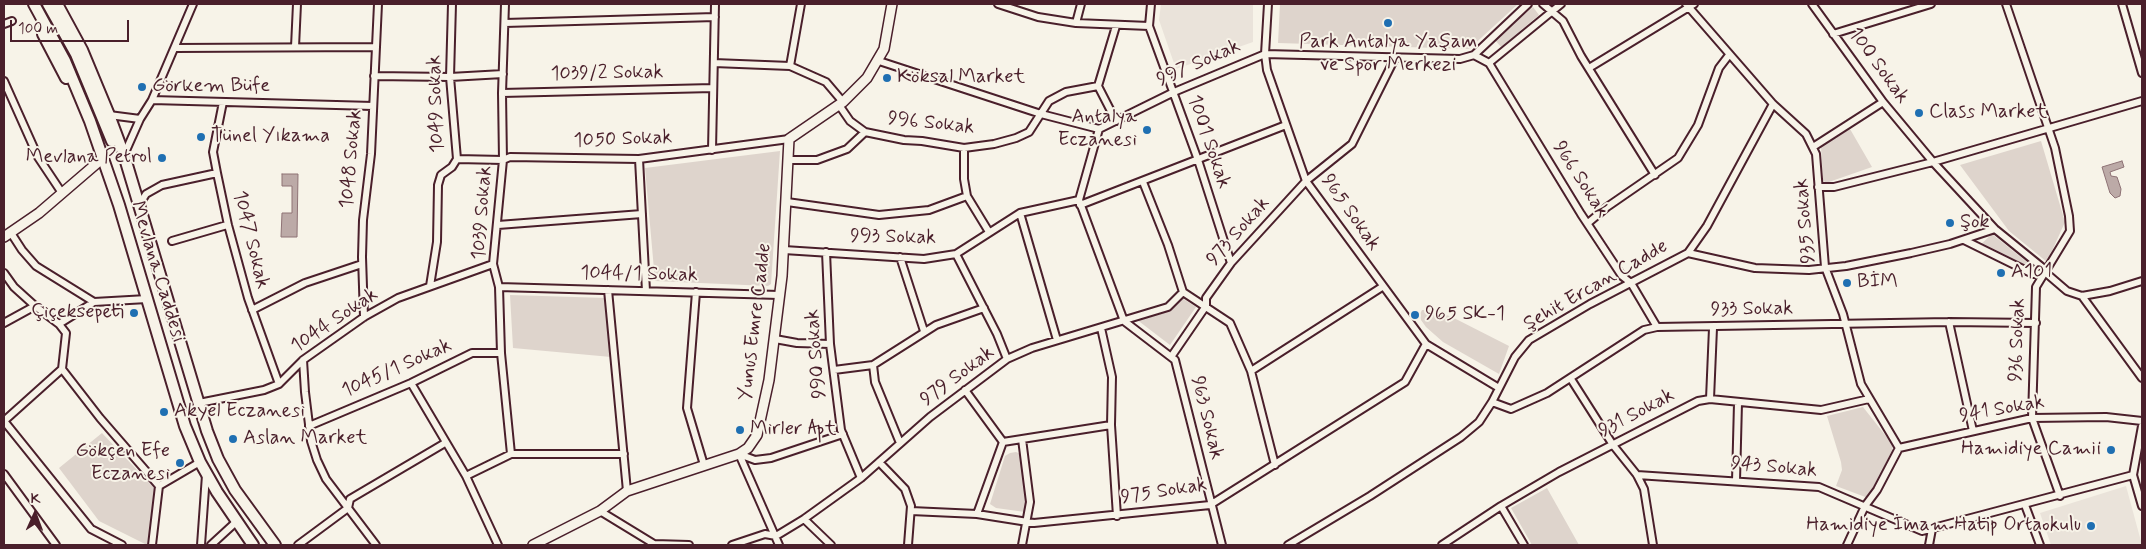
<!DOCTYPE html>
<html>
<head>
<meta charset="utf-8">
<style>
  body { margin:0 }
  #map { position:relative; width:2146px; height:549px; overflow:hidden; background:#f7f3e8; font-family:Mynerve,sans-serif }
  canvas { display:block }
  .frame { position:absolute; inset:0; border:5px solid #4a1f2b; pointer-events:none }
  .north { position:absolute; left:10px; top:489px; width:50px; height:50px; -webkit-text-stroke:4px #f7f3e8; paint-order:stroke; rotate:2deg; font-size:14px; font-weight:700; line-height:20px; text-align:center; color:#4a1f2b }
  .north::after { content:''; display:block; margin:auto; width:18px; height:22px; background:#4a1f2b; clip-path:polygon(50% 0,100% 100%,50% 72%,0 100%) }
  .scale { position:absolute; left:10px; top:20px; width:119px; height:22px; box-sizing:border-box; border:2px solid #4a1f2b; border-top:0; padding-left:6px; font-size:15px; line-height:18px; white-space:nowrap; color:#4a1f2b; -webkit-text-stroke:4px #f7f3e8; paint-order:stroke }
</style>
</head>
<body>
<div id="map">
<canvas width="2146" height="549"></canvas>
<div class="frame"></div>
<div class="north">K</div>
<div class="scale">100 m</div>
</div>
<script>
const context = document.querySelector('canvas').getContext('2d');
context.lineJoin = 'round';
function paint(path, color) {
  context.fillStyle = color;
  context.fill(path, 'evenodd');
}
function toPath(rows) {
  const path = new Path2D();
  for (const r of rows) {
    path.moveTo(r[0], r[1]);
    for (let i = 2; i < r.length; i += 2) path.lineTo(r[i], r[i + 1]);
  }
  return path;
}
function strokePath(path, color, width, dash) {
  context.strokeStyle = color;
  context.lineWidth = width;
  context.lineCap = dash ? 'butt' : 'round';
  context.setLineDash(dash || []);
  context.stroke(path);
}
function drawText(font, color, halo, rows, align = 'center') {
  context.font = font + ' Mynerve,sans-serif';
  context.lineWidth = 4;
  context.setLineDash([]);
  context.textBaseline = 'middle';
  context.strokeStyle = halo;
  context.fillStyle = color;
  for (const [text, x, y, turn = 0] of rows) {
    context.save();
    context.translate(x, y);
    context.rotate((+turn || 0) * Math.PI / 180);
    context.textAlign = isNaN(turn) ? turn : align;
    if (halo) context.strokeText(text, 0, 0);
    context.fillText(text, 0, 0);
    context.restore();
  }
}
paint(toPath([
  [1161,4,1253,4,1253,42,1176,69,1159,20],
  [2126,486,2142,545,2051,545,2040,513]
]), '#eae3da');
paint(toPath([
  [1280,4,1518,4,1469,49,1278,43],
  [1533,7,1539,15,1501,47,1495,40],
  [1850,129,1872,167,1826,183,1823,180,1821,147],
  [2041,141,2065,222,2047,262,2009,231,1960,165],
  [780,151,771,284,768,286,655,281,645,168],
  [1992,234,2037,270,2036,279,1979,246],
  [510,295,607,298,611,357,513,348],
  [1182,298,1196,307,1170,345,1136,319,1168,309],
  [1422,310,1432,310,1452,317,1509,346,1499,374,1443,342,1426,327,1421,320,1420,314],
  [1863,407,1893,445,1892,451,1868,498,1836,486,1842,470,1841,462,1827,416],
  [102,433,156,490,147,545,99,521,59,468],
  [1016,452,1021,454,1026,501,1025,512,996,508,990,504,1005,456,1010,453],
  [1547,488,1579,545,1532,545,1511,508]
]), '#ded4cc');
const water = toPath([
  [2122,161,2124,167,2110,172,2111,176,2117,177,2121,189,2120,196,2115,198,2110,193,2102,167,2122,161],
  [282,174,298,174,297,237,281,237,282,213,292,213,292,186,282,186,282,174]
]);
paint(water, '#bcaaa7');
strokePath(water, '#8e7275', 1);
const street = toPath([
  [505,4,502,93,503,160,493,264,499,287,501,353,511,454],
  [998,4,1038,17,1076,23,1149,26],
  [1151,4,1149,26,1198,160,1231,263],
  [1268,4,1265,54,1267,70,1306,181,1426,344,1499,388],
  [1543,4,1563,21,1581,56,1655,175],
  [1686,4,1773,104,1806,134,1816,154,1825,267,1843,314,1861,384,1899,448,1877,490,1865,506,1847,545],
  [1812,4,1883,102,1933,162,1995,229,2043,268,2046,273,2067,291,2082,296,2110,291,2142,281],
  [2006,4,2055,148,2069,216,2070,231,2036,287,2032,418,2060,496],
  [2122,4,2142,73],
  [505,23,715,17],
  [1076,23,1081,4],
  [4,24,12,21],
  [1833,34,1931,4],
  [295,47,297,4],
  [175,48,375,47],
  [1474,55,1489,63,1581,214,1622,276,1631,283,1657,327],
  [879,61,1041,114,1099,129,1174,92,1265,54,1460,59,1474,55,1528,4],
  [714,63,790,66,826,82,843,102],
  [1489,63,1561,4],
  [790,66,801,4],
  [1589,68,1694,4],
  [374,76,450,77,503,74],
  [4,81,38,157,62,193],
  [1098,86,1116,121],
  [502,93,713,88],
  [152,100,373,106],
  [223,102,213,152,217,173,228,225,248,298,279,384],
  [839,105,850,121,865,132,904,140,922,141,964,148,994,144,1016,138,1029,132,1049,101,1066,92,1098,86,1116,26],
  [109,115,140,119,124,155],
  [140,119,152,100,193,4],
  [1099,129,1079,200,1124,321,1175,360,1222,545],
  [1813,147,1883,102],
  [964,148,964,179,967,196,989,232],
  [712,150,715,4],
  [457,159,503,160,510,157,639,159,789,139],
  [639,159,646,291],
  [789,160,817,160,847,149,865,132],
  [1143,182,1168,245,1183,292,1230,323,1251,371,1275,465],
  [1818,187,1834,187,1933,162,2142,101],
  [787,202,879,215,929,210,967,196],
  [139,205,146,194,162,185,217,173],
  [1080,205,1286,125],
  [1020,213,1057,340],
  [1588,223,1607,207,1678,158,1698,125,1719,68,1729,55],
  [498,225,642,214],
  [11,233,22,250,36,266,94,302],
  [1964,240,2033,274,2046,273],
  [172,241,227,225],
  [784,250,924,259,956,254,1020,213,1079,200],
  [826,252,830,344,841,430,861,478],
  [1688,253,1707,226,1773,104],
  [956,254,997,334,1007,359],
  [900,257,924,331],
  [4,273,14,287,35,306,59,324,66,333,62,369,100,418,159,486,200,462],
  [430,286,437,242,438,185,441,175,452,167,457,159,450,77,452,4],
  [499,287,779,295],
  [608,290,627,491],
  [696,292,687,408,704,465],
  [2082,296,2142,378],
  [252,310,305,283,362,264],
  [364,317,362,257,363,220,371,154,378,4],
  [1949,322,1973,431],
  [4,323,35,306],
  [59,324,94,302,147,299],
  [1101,328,1112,377,1111,425,1117,516],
  [775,339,797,343,830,344],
  [1171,357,1206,306,1206,298,1231,263,1306,181,1352,144,1395,58],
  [303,360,305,392,311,441,317,460,326,479,376,545],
  [873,365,875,382,900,443],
  [834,370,873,365,936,325,984,308],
  [1251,371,1382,287],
  [1571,379,1613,445,1637,475,1644,489,1653,545],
  [411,383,466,476,498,545],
  [965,390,1003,442,977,514],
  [1710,399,1713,328],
  [1492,402,1511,409,1547,393,1644,330,1657,327,1949,322,2036,323],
  [199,403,264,390,279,384,303,360,364,317,398,298,493,264],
  [4,421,91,529,122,545],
  [4,421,62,369],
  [309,426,411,383,472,353,501,353],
  [2142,426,2133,475,2142,506],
  [1022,439,1030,502,1022,545],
  [1003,442,1111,425],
  [1899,448,2032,418,2106,417,2142,421],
  [739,454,755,460,771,458,843,434],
  [739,454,779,545],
  [879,462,905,489,911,506,908,545],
  [4,474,56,545],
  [1637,475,1819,487,1922,531,2133,475],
  [466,476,511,454,624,454],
  [1736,481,1738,403],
  [2025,505,2040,545],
  [1501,506,1524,545],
  [600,511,654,544,689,545],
  [911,511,977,514,1034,523,1210,505,1405,382,1426,344],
  [804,519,831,545],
  [152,545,159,486],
  [201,545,206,475],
  [211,545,236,522],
  [298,545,348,508,350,499,445,443],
  [732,545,765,534,776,536,804,519,861,478,930,417,1007,359,1032,348,1168,307,1183,292],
  [1288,545,1370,496,1461,437,1479,422,1492,402,1515,357,1529,340,1590,304,1688,253,1755,268,1809,270,1846,266,1911,253,1950,244,1995,229],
  [1442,545,1501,506,1559,472,1698,401,1710,399,1821,410,1869,399],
  [1929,545,1932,529]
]);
const secondary = toPath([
  [4,237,39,213,103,158],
  [533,545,600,511,627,491,739,454,748,448,757,435,769,380,782,276,789,139,843,102,867,78,884,49,892,4]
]);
const primary = toPath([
  [34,4,65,61,90,121,119,205,185,426,200,462,217,492,253,545],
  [48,4,76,54,112,141],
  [57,4,82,50,109,115,124,155,207,431,218,459,235,490,275,545],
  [43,34,66,78]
]);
strokePath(street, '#4a1f2b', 10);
strokePath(secondary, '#4a1f2b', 12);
strokePath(primary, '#4a1f2b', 14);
strokePath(street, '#f7f3e8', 6);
strokePath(secondary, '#f7f3e8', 9);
strokePath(primary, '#f7f3e8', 10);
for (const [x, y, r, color] of [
  [1388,23,5,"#1f6fb2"],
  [887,78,5,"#1f6fb2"],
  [142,87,5,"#1f6fb2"],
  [1919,113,5,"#1f6fb2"],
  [1147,130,5,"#1f6fb2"],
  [201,137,5,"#1f6fb2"],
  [162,158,5,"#1f6fb2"],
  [1950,223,5,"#1f6fb2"],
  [2001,273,5,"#1f6fb2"],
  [1847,283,5,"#1f6fb2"],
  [134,313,5,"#1f6fb2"],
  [1415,315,5,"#1f6fb2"],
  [164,412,5,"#1f6fb2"],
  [740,430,5,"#1f6fb2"],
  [233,439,5,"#1f6fb2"],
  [2111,450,5,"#1f6fb2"],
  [180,463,5,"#1f6fb2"],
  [2091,526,5,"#1f6fb2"]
]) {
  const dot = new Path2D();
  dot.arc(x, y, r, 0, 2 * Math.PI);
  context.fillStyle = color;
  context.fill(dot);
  strokePath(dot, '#f7f3e8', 2);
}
drawText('20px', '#4a1f2b', '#f7f3e8', [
  ["Park Antalya Yaşam",1388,43,"center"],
  ["ve Spor Merkezi",1388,66,"center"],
  ["Köksal Market",897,78],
  ["Görkem Büfe",152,87],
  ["Class Market",1929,113],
  ["Antalya",1137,118,"right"],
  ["Eczanesi",1137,141,"right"],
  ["Tünel Yıkama",211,137],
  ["Mevlana Petrol",152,158,"right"],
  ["Şok",1960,223],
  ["A101",2011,273],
  ["BİM",1857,283],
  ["Çiçeksepeti",124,313,"right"],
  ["965 SK-1",1425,315],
  ["Akyel Eczanesi",174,412],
  ["Mirler Apt",750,430],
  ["Aslan Market",243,439],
  ["Hamidiye Camii",2101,450,"right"],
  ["Gökçen Efe",170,452,"right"],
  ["Eczanesi",170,475,"right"],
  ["Hamidiye İmam Hatip Ortaokulu",2081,526,"right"]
], 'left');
drawText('20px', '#4a1f2b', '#f7f3e8', [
  ["997 Sokak",1199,64,-24],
  ["100 Sokak",1878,66,54],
  ["1039/2 Sokak",607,74,-1],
  ["1049 Sokak",437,104,-92],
  ["996 Sokak",931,124,6],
  ["1050 Sokak",623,140,-2],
  ["1001 Sokak",1208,142,71],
  ["1048 Sokak",352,159,-85],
  ["966 Sokak",1580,180,57],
  ["1039 Sokak",483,213,-86],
  ["965 Sokak",1350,213,55],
  ["935 Sokak",1806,221,-95],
  ["973 Sokak",1239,232,-49],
  ["993 Sokak",893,238,1],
  ["1047 Sokak",250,240,76],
  ["Mevlana Caddesi",157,272,73],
  ["1044/1 Sokak",639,275,1],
  ["Şehit Ercan Cadde",1596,286,-30],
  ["933 Sokak",1752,310,-1],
  ["1044 Sokak",335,321,-34],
  ["Yunus Emre Cadde",756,322,-83],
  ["936 Sokak",2018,340,-88],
  ["990 Sokak",817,354,-95],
  ["1045/1 Sokak",397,369,-24],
  ["979 Sokak",958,377,-37],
  ["941 Sokak",2002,410,-10],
  ["931 Sokak",1637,414,-28],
  ["963 Sokak",1206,418,76],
  ["943 Sokak",1774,468,5],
  ["975 Sokak",1164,492,-9]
]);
</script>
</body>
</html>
